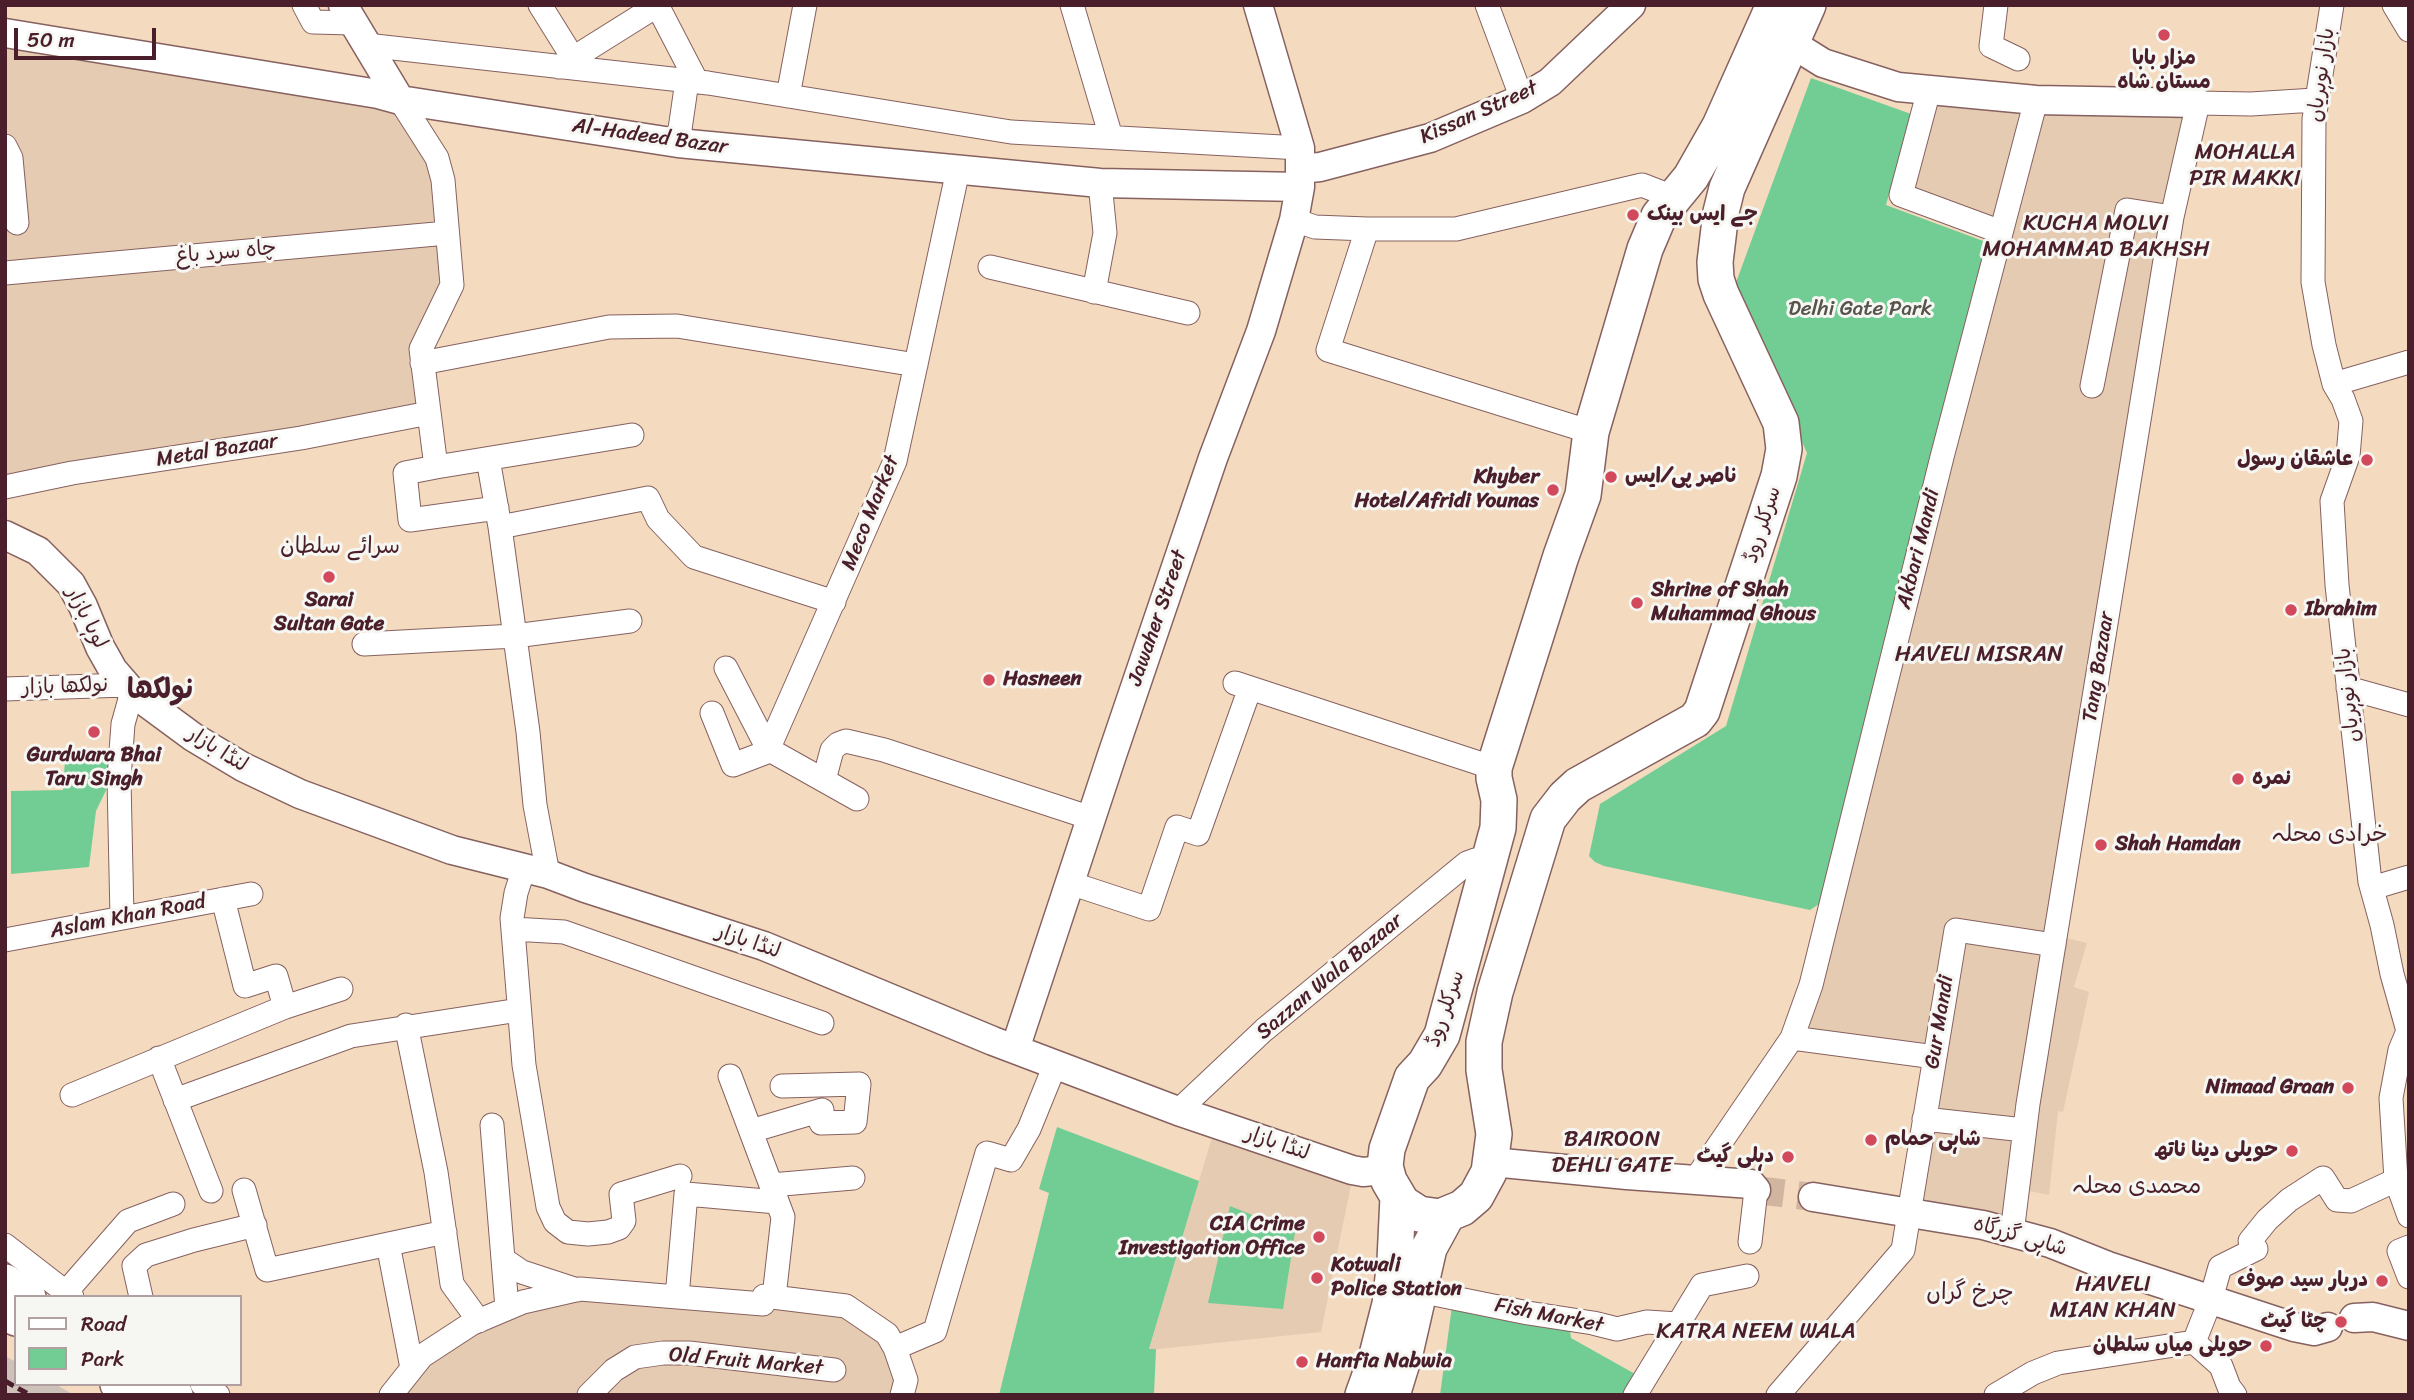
<!DOCTYPE html>
<html>
<head>
<meta charset="utf-8">
<style>
  body { margin:0 }
  #map { position:relative; width:2414px; height:1400px; overflow:hidden; background:#f4dbbf; font-family:Sriracha,sans-serif }
  canvas { display:block }
  .frame { position:absolute; inset:0; border:7px solid #4a1f2b; pointer-events:none }
  .legend { position:absolute; left:14px; top:1295px; width:228px; height:91px; box-sizing:border-box; background:#f6f6f2; border:2px solid #b1a0a2; margin:0; padding:9px 12px; list-style:none; font-size:21px; color:#4a1f2b }
  .legend li { display:flex; align-items:center; gap:14px; height:35px }
  .legend b { width:35px; border:2px solid #b1a0a2 }
  .scale { position:absolute; left:14px; top:28px; width:142px; height:32px; box-sizing:border-box; border:4px solid #4a1f2b; border-top:0; padding-left:9px; font-size:21px; line-height:24px; white-space:nowrap; color:#4a1f2b; -webkit-text-stroke:5px #f6f6f2; paint-order:stroke }
</style>
</head>
<body>
<div id="map">
<canvas width="2414" height="1400"></canvas>
<div class="frame"></div>
<ul class="legend">
<li><b style="height:9px;background:#fff"></b>Road</li>
<li><b style="height:19px;background:#72cd94"></b>Park</li>
</ul>
<div class="scale">50 m</div>
</div>
<script>
const context = document.querySelector('canvas').getContext('2d');
context.lineJoin = 'round';
function paint(path, color) {
  context.fillStyle = color;
  context.fill(path, 'evenodd');
}
function toPath(rows) {
  const path = new Path2D();
  for (const r of rows) {
    path.moveTo(r[0], r[1]);
    for (let i = 2; i < r.length; i += 2) path.lineTo(r[i], r[i + 1]);
  }
  return path;
}
function strokePath(path, color, width, dash) {
  context.strokeStyle = color;
  context.lineWidth = width;
  context.lineCap = dash ? 'butt' : 'round';
  context.setLineDash(dash || []);
  context.stroke(path);
}
function drawText(font, color, halo, rows, align = 'center') {
  context.font = font + ' Sriracha,"Playpen Sans Arabic",sans-serif';
  context.lineWidth = 6;
  context.setLineDash([]);
  context.textBaseline = 'middle';
  context.strokeStyle = halo;
  context.fillStyle = color;
  for (const [text, x, y, turn = 0] of rows) {
    context.save();
    context.translate(x, y);
    context.rotate((+turn || 0) * Math.PI / 180);
    context.textAlign = isNaN(turn) ? turn : align;
    if (halo) context.strokeText(text, 0, 0);
    context.fillText(text, 0, 0);
    context.restore();
  }
}
paint(toPath([
  [5,34,400,100,434,152,452,285,425,340,429,413,5,490],
  [1929,90,2198,103,2058,936,2087,943,2074,987,2089,992,2063,1112,2058,1111,2049,1195,2019,1189,2012,1233,1909,1212,1934,1057,1792,1038,2001,232,1901,195],
  [1215,1127,1353,1175,1321,1332,1149,1350],
  [577,1290,846,1306,887,1334,903,1395,391,1395,422,1356]
]), '#e5cbb2');
paint(toPath([
  [5,1356,16,1362,16,1384,55,1384,74,1395,5,1395]
]), '#cdc2b9');
paint(toPath([
  [1811,78,1911,114,1886,205,1986,242,1819,904,1810,910,1604,866,1595,862,1589,856,1600,804,1726,726,1807,453,1734,288],
  [110,759,110,782,96,811,89,867,11,874,11,791,63,790,65,760],
  [1057,1127,1199,1181,1149,1349,1156,1349,1154,1395,999,1395,1049,1193,1039,1189],
  [1230,1206,1295,1232,1283,1309,1208,1303],
  [1452,1306,1569,1323,1571,1338,1644,1379,1634,1395,1440,1395]
]), '#72cd94');
strokePath(toPath([
  [1756,1190,1813,1197]
]), '#d2b5a1', 28, [28, 14]);
const minor = toPath([
  [304,5,313,22,353,23],
  [540,5,573,58],
  [657,5,697,82],
  [1072,5,1111,137],
  [1487,5,1522,99],
  [1996,5,1991,46,2018,59],
  [2332,5,2314,119,2313,282,2324,345,2334,384,2343,399,2351,421,2348,456,2332,501,2337,585,2370,882,2382,925,2392,974,2408,1031,2400,1050,2391,1098,2396,1180,2409,1216],
  [2394,5,2409,30],
  [366,45,708,83,1011,132,1300,148],
  [559,67,658,5],
  [1929,90,1901,195,2001,232],
  [788,96,805,5],
  [400,100,437,158,443,180,452,285,421,349,436,467,405,473,410,520,497,508],
  [678,143,687,81],
  [5,146,11,158,17,223],
  [1294,220,1315,227,1367,229,1456,229,1642,185,1673,197],
  [1367,229,1328,350,1591,432],
  [990,267,1188,313],
  [5,273,447,233],
  [1094,292,1105,233,1100,183],
  [422,363,609,327,677,326,916,365],
  [2334,384,2409,362],
  [2092,386,2127,210,2172,217],
  [488,459,500,527,648,498,658,519,694,557,834,602],
  [436,467,632,435],
  [5,487,72,473,301,438,429,413],
  [500,527,528,732,535,805,548,874],
  [364,644,515,636,630,621],
  [726,668,768,749,857,799],
  [1235,683,1494,768],
  [2348,688,2409,705],
  [5,689,126,685],
  [712,713,733,765,767,752,895,461,958,170],
  [824,780,832,750,838,744,846,741,884,750,1091,818],
  [524,868,516,893,512,918,524,1065,548,1207,555,1222,568,1232,588,1234,608,1232,619,1228,624,1221,621,1194,680,1176],
  [1070,883,1149,909,1177,827,1198,834,1250,688],
  [2372,888,2409,877],
  [223,899,245,986,276,976,285,1007],
  [122,918,119,779,123,724,132,692],
  [513,929,564,932,822,1023],
  [5,940,251,894],
  [406,1025,436,1172,452,1284,479,1321],
  [1792,1038,1935,1057],
  [159,1058,211,1191],
  [730,1076,783,1217,774,1297],
  [72,1095,285,1007,341,989],
  [175,1100,351,1036,519,1010],
  [1178,1111,1264,1030,1467,863,1475,860,1490,862],
  [1924,1119,2024,1130],
  [492,1125,507,1308],
  [751,1131,822,1110,821,1123,855,1122,859,1084,782,1086],
  [1695,1180,1792,1038,1811,985,1942,457,2036,100],
  [771,1185,853,1178],
  [244,1190,267,1270,445,1232],
  [2012,1233,2028,1104,2172,217,2198,103,2251,104,2315,100],
  [1750,1242,1756,1190],
  [388,1244,412,1368],
  [5,1245,72,1297],
  [2409,1247,2399,1251,2409,1277],
  [503,1259,522,1272,577,1290],
  [1419,1291,1528,1313,1593,1323,1617,1329,1647,1322,1678,1324],
  [66,1292,128,1221,173,1204],
  [141,1297,134,1266,146,1255,194,1240,255,1225],
  [677,1297,686,1194,777,1202],
  [2194,1342,2221,1366,2229,1387,2235,1395],
  [895,1348,935,1331,987,1153,1011,1160,1029,1129,1055,1065],
  [202,1384,218,1395],
  [391,1395,422,1356,471,1324,523,1302,580,1289,763,1304,764,1296,846,1306,887,1334,895,1348,906,1380,902,1395],
  [589,1395,614,1370,635,1357,663,1353,689,1353,834,1370],
  [1635,1395,1702,1285,1747,1276],
  [1778,1395,1903,1250,1956,930,2054,945],
  [1996,1395,2033,1373,2058,1363,2194,1342,2211,1299,2220,1267,2256,1249,2250,1241,2267,1220,2289,1200,2323,1178,2337,1200,2351,1201,2396,1180]
]);
const tertiary = toPath([
  [343,5,400,100],
  [5,33,378,94,400,100,678,143,1100,183,1300,187],
  [1791,43,1823,63,1898,87,2036,100,2198,103],
  [1300,169,1320,167,1430,138,1522,99,1550,82,1631,5],
  [5,535,38,551,71,584,83,606,100,647,113,670,132,692,193,737,243,767,300,794,452,850,548,874,585,888,764,946,993,1041,1178,1111,1352,1170,1363,1172,1385,1170],
  [1015,1049,1112,755,1213,458,1261,331,1294,220,1300,187,1300,148,1258,5],
  [1492,1162,1627,1175,1751,1184,1756,1190],
  [1813,1197,1983,1225,2050,1243,2108,1266,2294,1327,2314,1331,2328,1327],
  [2354,1318,2373,1317,2409,1326]
]);
const primary = toPath([
  [1774,5,1720,126,1691,177,1659,216,1645,249,1591,432,1583,495,1561,556,1494,768,1494,778,1499,800,1498,828,1442,1035,1425,1064,1412,1078,1387,1149,1385,1166,1389,1181,1402,1203,1419,1214,1440,1217,1462,1208,1476,1196,1489,1172,1494,1134,1484,1070,1484,1042,1495,992,1548,819,1565,797,1578,785,1695,720,1702,711,1779,476,1784,449,1781,423,1721,294,1716,279,1715,262,1721,212,1727,188,1808,5],
  [5,1282,28,1297],
  [5,1312,16,1318],
  [118,1384,134,1395],
  [158,1384,175,1395],
  [1363,1395,1376,1359,1390,1304,1395,1260,1398,1197],
  [1392,1395,1405,1353,1429,1248,1447,1215]
]);
strokePath(minor, '#86615f', 25);
strokePath(tertiary, '#86615f', 31);
strokePath(primary, '#86615f', 38);
strokePath(minor, '#fff', 23);
strokePath(tertiary, '#fff', 28);
strokePath(primary, '#fff', 35);
strokePath(toPath([
  [5,1381,30,1395]
]), '#4a1f2b', 5, [10, 5]);
for (const [x, y, r, color] of [
  [2164,35,7,"#d1495b"],
  [1633,215,7,"#d1495b"],
  [2367,460,7,"#d1495b"],
  [1611,477,7,"#d1495b"],
  [1553,490,7,"#d1495b"],
  [329,577,7,"#d1495b"],
  [1637,603,7,"#d1495b"],
  [2291,610,7,"#d1495b"],
  [989,680,7,"#d1495b"],
  [94,732,7,"#d1495b"],
  [2238,779,7,"#d1495b"],
  [2101,845,7,"#d1495b"],
  [2348,1088,7,"#d1495b"],
  [1871,1140,7,"#d1495b"],
  [2292,1151,7,"#d1495b"],
  [1788,1157,7,"#d1495b"],
  [1319,1237,7,"#d1495b"],
  [1317,1278,7,"#d1495b"],
  [2382,1281,7,"#d1495b"],
  [2341,1322,7,"#d1495b"],
  [2266,1346,7,"#d1495b"],
  [1302,1362,7,"#d1495b"]
]) {
  const dot = new Path2D();
  dot.arc(x, y, r, 0, 2 * Math.PI);
  context.fillStyle = color;
  context.fill(dot);
  strokePath(dot, '#f6f6f2', 2.5);
}
drawText('bold 21px', '#4a1f2b', '#f6f6f2', [
  ["مزار بابا",2164,59,"center"],
  ["مستان شاہ",2164,83,"center"],
  ["جے ایس بینک",1647,215],
  ["عاشقان رسول",2353,460,"right"],
  ["ناصر پی/ایس",1625,477],
  ["Khyber",1539,478,"right"],
  ["Hotel/Afridi Younas",1539,502,"right"],
  ["Shrine of Shah",1651,591],
  ["Muhammad Ghous",1651,615],
  ["Sarai",329,601,"center"],
  ["Sultan Gate",329,625,"center"],
  ["Ibrahim",2305,610],
  ["Hasneen",1003,680],
  ["Gurdwara Bhai",94,756,"center"],
  ["Taru Singh",94,780,"center"],
  ["نمرہ",2252,779],
  ["Shah Hamdan",2115,845],
  ["Nimaad Graan",2334,1088,"right"],
  ["شاہی حمام",1885,1140],
  ["حویلی دینا ناتھ",2278,1151,"right"],
  ["دہلی گیٹ",1774,1157,"right"],
  ["CIA Crime",1305,1225,"right"],
  ["Investigation Office",1305,1249,"right"],
  ["Kotwali",1331,1266],
  ["Police Station",1331,1290],
  ["دربار سید صوف",2368,1281,"right"],
  ["چٹا گیٹ",2327,1322,"right"],
  ["حویلی میاں سلطان",2252,1346,"right"],
  ["Hanfia Nabwia",1316,1362]
], 'left');
drawText('21px', '#4a1f2b', '#f6f6f2', [
  ["بازار نوہریاں",2322,75,-82],
  ["Kissan Street",1479,113,-24],
  ["Al-Hadeed Bazar",650,137,8],
  ["چاہ سرد باغ",226,253,-5],
  ["Metal Bazaar",217,451,-9],
  ["Meco Market",871,513,-68],
  ["سرکلر روڈ",1763,525,-72],
  ["Akbari Mandi",1919,549,-76],
  ["لوہا بازار",86,618,63],
  ["Jawaher Street",1158,618,-71],
  ["Tang Bazaar",2099,667,-81],
  ["نولکھا بازار",65,687,-2],
  ["بازار نوہریاں",2349,695,-96],
  ["لنڈا بازار",217,750,32],
  ["Aslam Khan Road",128,917,-11],
  ["لنڈا بازار",748,942,19],
  ["Sazzan Wala Bazaar",1330,977,-40],
  ["سرکلر روڈ",1446,1009,-71],
  ["Gur Mandi",1940,1022,-81],
  ["لنڈا بازار",1277,1144,19],
  ["شاہی گزرگاہ",2020,1237,16],
  ["Fish Market",1549,1316,11],
  ["Old Fruit Market",746,1362,5]
]);
drawText('21px', '#56534a', '#f6f6f2', [
  ["Delhi Gate Park",1860,310]
]);
drawText('23px', '#4a1f2b', '#f6f6f2', [
  ["MOHALLA",2245,153],
  ["PIR MAKKI",2245,179],
  ["KUCHA MOLVI",2096,224],
  ["MOHAMMAD BAKHSH",2096,250],
  ["سرائے سلطان",340,547],
  ["HAVELI MISRAN",1979,655],
  ["خرادی محلہ",2330,835],
  ["BAIROON",1612,1140],
  ["DEHLI GATE",1612,1166],
  ["محمدی محلہ",2137,1187],
  ["HAVELI",2113,1285],
  ["MIAN KHAN",2113,1311],
  ["چرخ گراں",1970,1293],
  ["KATRA NEEM WALA",1756,1332]
]);
drawText('bold 28px', '#4a1f2b', '#f6f6f2', [
  ["نولکھا",160,691]
]);
</script>
</body>
</html>
